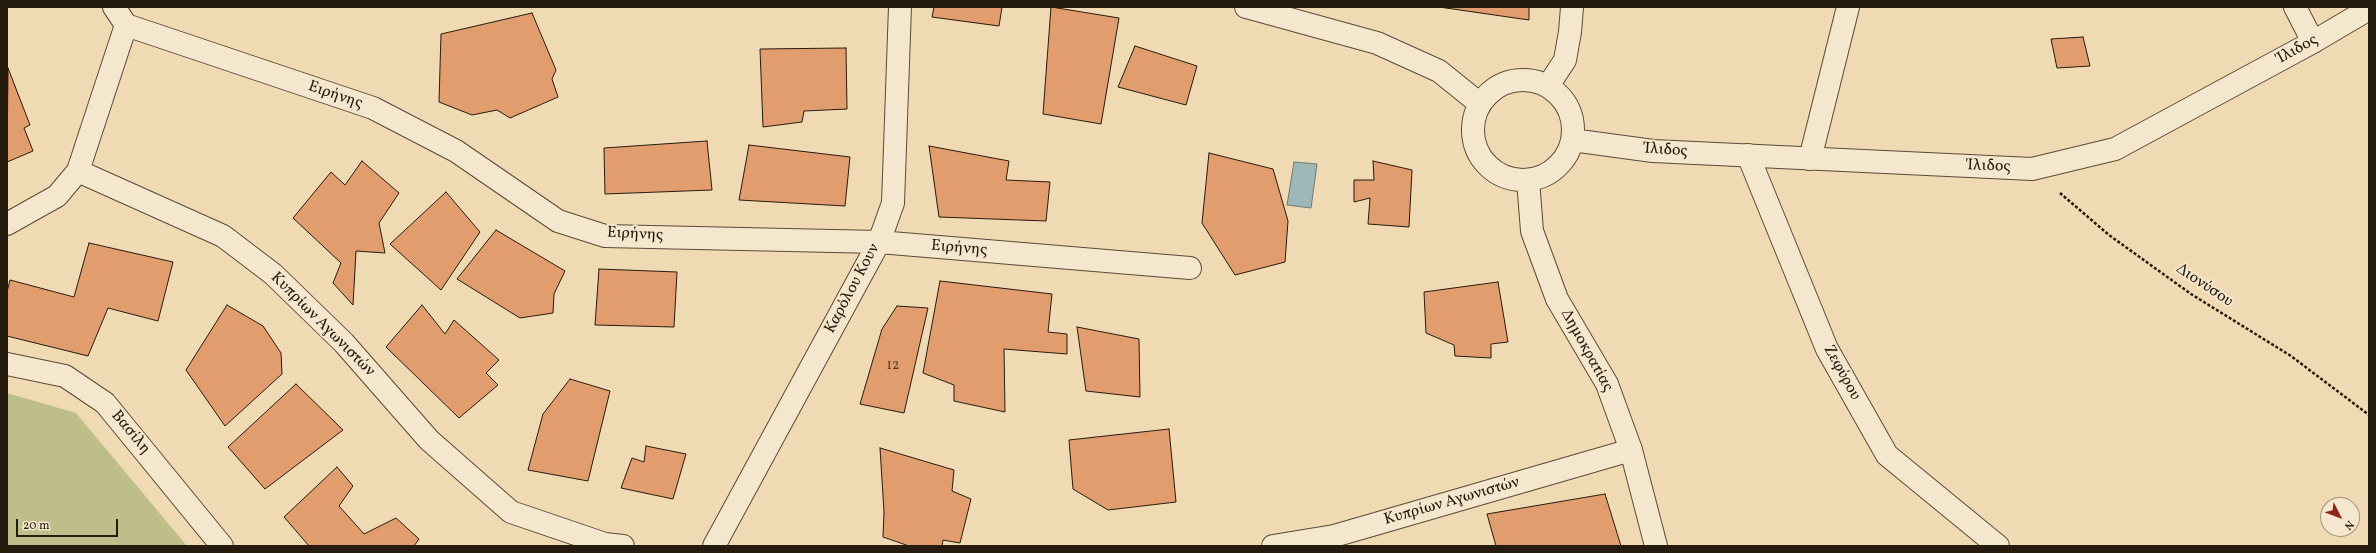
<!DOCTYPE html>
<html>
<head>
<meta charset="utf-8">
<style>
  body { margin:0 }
  #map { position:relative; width:2376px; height:553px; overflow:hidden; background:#f0dab3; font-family:Vollkorn,serif }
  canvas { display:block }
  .frame { position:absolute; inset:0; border:8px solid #251b0e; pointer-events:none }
  .north { position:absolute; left:2320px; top:497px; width:40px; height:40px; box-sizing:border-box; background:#f5e7ce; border:1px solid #a29581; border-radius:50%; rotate:132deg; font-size:11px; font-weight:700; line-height:16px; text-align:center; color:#251b0e }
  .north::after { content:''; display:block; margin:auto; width:14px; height:18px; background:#8f2418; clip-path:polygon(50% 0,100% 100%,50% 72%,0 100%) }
  .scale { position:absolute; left:16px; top:519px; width:102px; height:18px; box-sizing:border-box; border:2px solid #251b0e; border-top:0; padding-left:5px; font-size:12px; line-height:14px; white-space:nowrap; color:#251b0e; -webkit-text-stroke:3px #f5e7ce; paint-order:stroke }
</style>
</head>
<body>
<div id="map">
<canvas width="2376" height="553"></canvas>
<div class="frame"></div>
<div class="north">N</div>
<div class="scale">20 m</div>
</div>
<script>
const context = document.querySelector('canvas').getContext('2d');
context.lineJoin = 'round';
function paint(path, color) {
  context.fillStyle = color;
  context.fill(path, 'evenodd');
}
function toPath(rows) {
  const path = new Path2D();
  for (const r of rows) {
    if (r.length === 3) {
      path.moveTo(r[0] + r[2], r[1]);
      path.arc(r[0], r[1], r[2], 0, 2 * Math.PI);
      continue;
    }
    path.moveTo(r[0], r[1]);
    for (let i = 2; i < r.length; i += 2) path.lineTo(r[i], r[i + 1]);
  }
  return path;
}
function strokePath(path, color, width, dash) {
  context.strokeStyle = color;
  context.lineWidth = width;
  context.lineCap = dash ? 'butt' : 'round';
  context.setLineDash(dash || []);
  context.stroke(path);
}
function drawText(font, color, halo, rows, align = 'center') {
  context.font = font + ' Vollkorn,serif';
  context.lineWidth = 4;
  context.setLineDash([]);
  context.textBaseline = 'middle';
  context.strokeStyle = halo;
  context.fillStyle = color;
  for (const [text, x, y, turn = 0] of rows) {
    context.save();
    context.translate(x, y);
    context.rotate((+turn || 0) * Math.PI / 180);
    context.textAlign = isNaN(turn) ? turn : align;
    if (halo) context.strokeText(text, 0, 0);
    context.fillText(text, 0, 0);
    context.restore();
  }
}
paint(toPath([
  [7,393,76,413,187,546,7,546]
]), '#bdbe8a');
const water = toPath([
  [1294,162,1317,164,1311,208,1287,205,1294,162]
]);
paint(water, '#9eb8b7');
strokePath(water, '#6e7973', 1);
const building = toPath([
  [934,7,1002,7,999,26,932,17,934,7],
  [1051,7,1119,18,1101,124,1043,114,1051,7],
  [1439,7,1529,7,1529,20,1439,7],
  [532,13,556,70,552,79,558,97,510,118,497,110,472,115,439,102,441,34,532,13],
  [2083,37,2090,66,2057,68,2051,39,2083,37],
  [1135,46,1197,66,1186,105,1118,87,1135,46],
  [846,48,847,109,804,111,802,122,763,127,760,49,846,48],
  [8,68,30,125,24,128,33,151,7,162,8,68],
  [707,141,712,190,605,194,604,148,707,141],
  [749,145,850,157,845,206,739,200,749,145],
  [929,146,1009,161,1006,180,1050,182,1046,221,939,217,929,146],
  [1209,153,1273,169,1288,221,1285,262,1235,275,1202,223,1209,153],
  [362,161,399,193,379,223,385,253,356,251,353,305,333,283,341,263,293,218,331,172,345,185,362,161],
  [1373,161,1412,170,1409,227,1368,224,1370,198,1354,202,1354,180,1374,180,1373,161],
  [446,192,480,232,441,290,390,244,446,192],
  [496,230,565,271,554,294,553,313,520,318,457,279,496,230],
  [89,243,173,262,158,321,108,308,88,356,7,336,7,292,10,280,74,297,89,243],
  [599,269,677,272,674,327,595,325,599,269],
  [940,281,1052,294,1048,332,1067,334,1067,354,1004,349,1005,412,954,401,954,385,923,373,940,281],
  [1498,282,1508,342,1491,344,1491,358,1455,356,1454,345,1426,333,1424,292,1498,282],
  [227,305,263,326,281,353,282,374,225,426,186,370,227,305],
  [422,305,445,334,454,320,499,360,486,373,498,385,459,418,386,347,422,305],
  [897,306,928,308,904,413,860,404,882,329,897,306],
  [1077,327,1139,339,1140,397,1086,391,1077,327],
  [570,379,610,391,588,481,528,470,543,414,570,379],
  [296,384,343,430,265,489,228,447,296,384],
  [1169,429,1176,502,1108,510,1073,489,1069,440,1169,429],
  [646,446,686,454,673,499,621,488,632,458,644,462,646,446],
  [880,448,954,470,952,491,971,499,960,543,943,540,942,546,909,546,883,537,884,512,880,448],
  [337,467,353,486,339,506,364,534,396,518,419,539,414,546,309,546,284,517,337,467],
  [1605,494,1621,546,1496,546,1487,514,1605,494]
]);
paint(building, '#e29d6f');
strokePath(building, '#251b0e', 1);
const minor = toPath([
  [114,7,126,25,373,108,456,151,558,221,605,236,879,242,1190,268],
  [2295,7,2313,42],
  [1748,155,1827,349,1887,455,1998,546],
  [1810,159,1848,7],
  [78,171,223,236,273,274,344,343,429,440,511,512,605,544,623,546],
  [7,224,57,196,78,171,126,25],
  [7,364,65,376,105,403,222,546],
  [714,546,879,242,893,203,900,7],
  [1273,546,1334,536,1631,450]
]);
const tertiary = toPath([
  [1246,7,1377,43,1439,71,1480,104],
  [1523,130,50],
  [1548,86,1565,60,1570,32,1572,7],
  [1572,140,1653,151,2032,169,2115,149,2313,42,2369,9],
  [1528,180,1532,231,1557,299,1607,384,1631,450,1656,546]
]);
strokePath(minor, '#584b37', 24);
strokePath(tertiary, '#584b37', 24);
strokePath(toPath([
  [2060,193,2109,235,2191,294,2291,356,2369,415]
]), '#251b0e', 2.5, [3, 2]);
strokePath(minor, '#f5e7ce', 22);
strokePath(tertiary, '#f5e7ce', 22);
drawText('14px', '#543c26', null, [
  ["12",893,366]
]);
drawText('16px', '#251b0e', '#f5e7ce', [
  ["Ίλιδος",2298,50,-29],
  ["Ειρήνης",335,96,19],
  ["Ίλιδος",1666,151,4],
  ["Ίλιδος",1989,167,2],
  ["Ειρήνης",635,235,3],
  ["Ειρήνης",959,249,5],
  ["Διονύσου",2204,286,34],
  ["Καρόλου Κουν",853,289,-62],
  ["Κυπρίων Αγωνιστών",322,325,45],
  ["Δημοκρατίας",1586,351,61],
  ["Ζεφύρου",1841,373,61],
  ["Βασίλη",130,433,50],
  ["Κυπρίων Αγωνιστών",1452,502,-16]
]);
</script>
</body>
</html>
